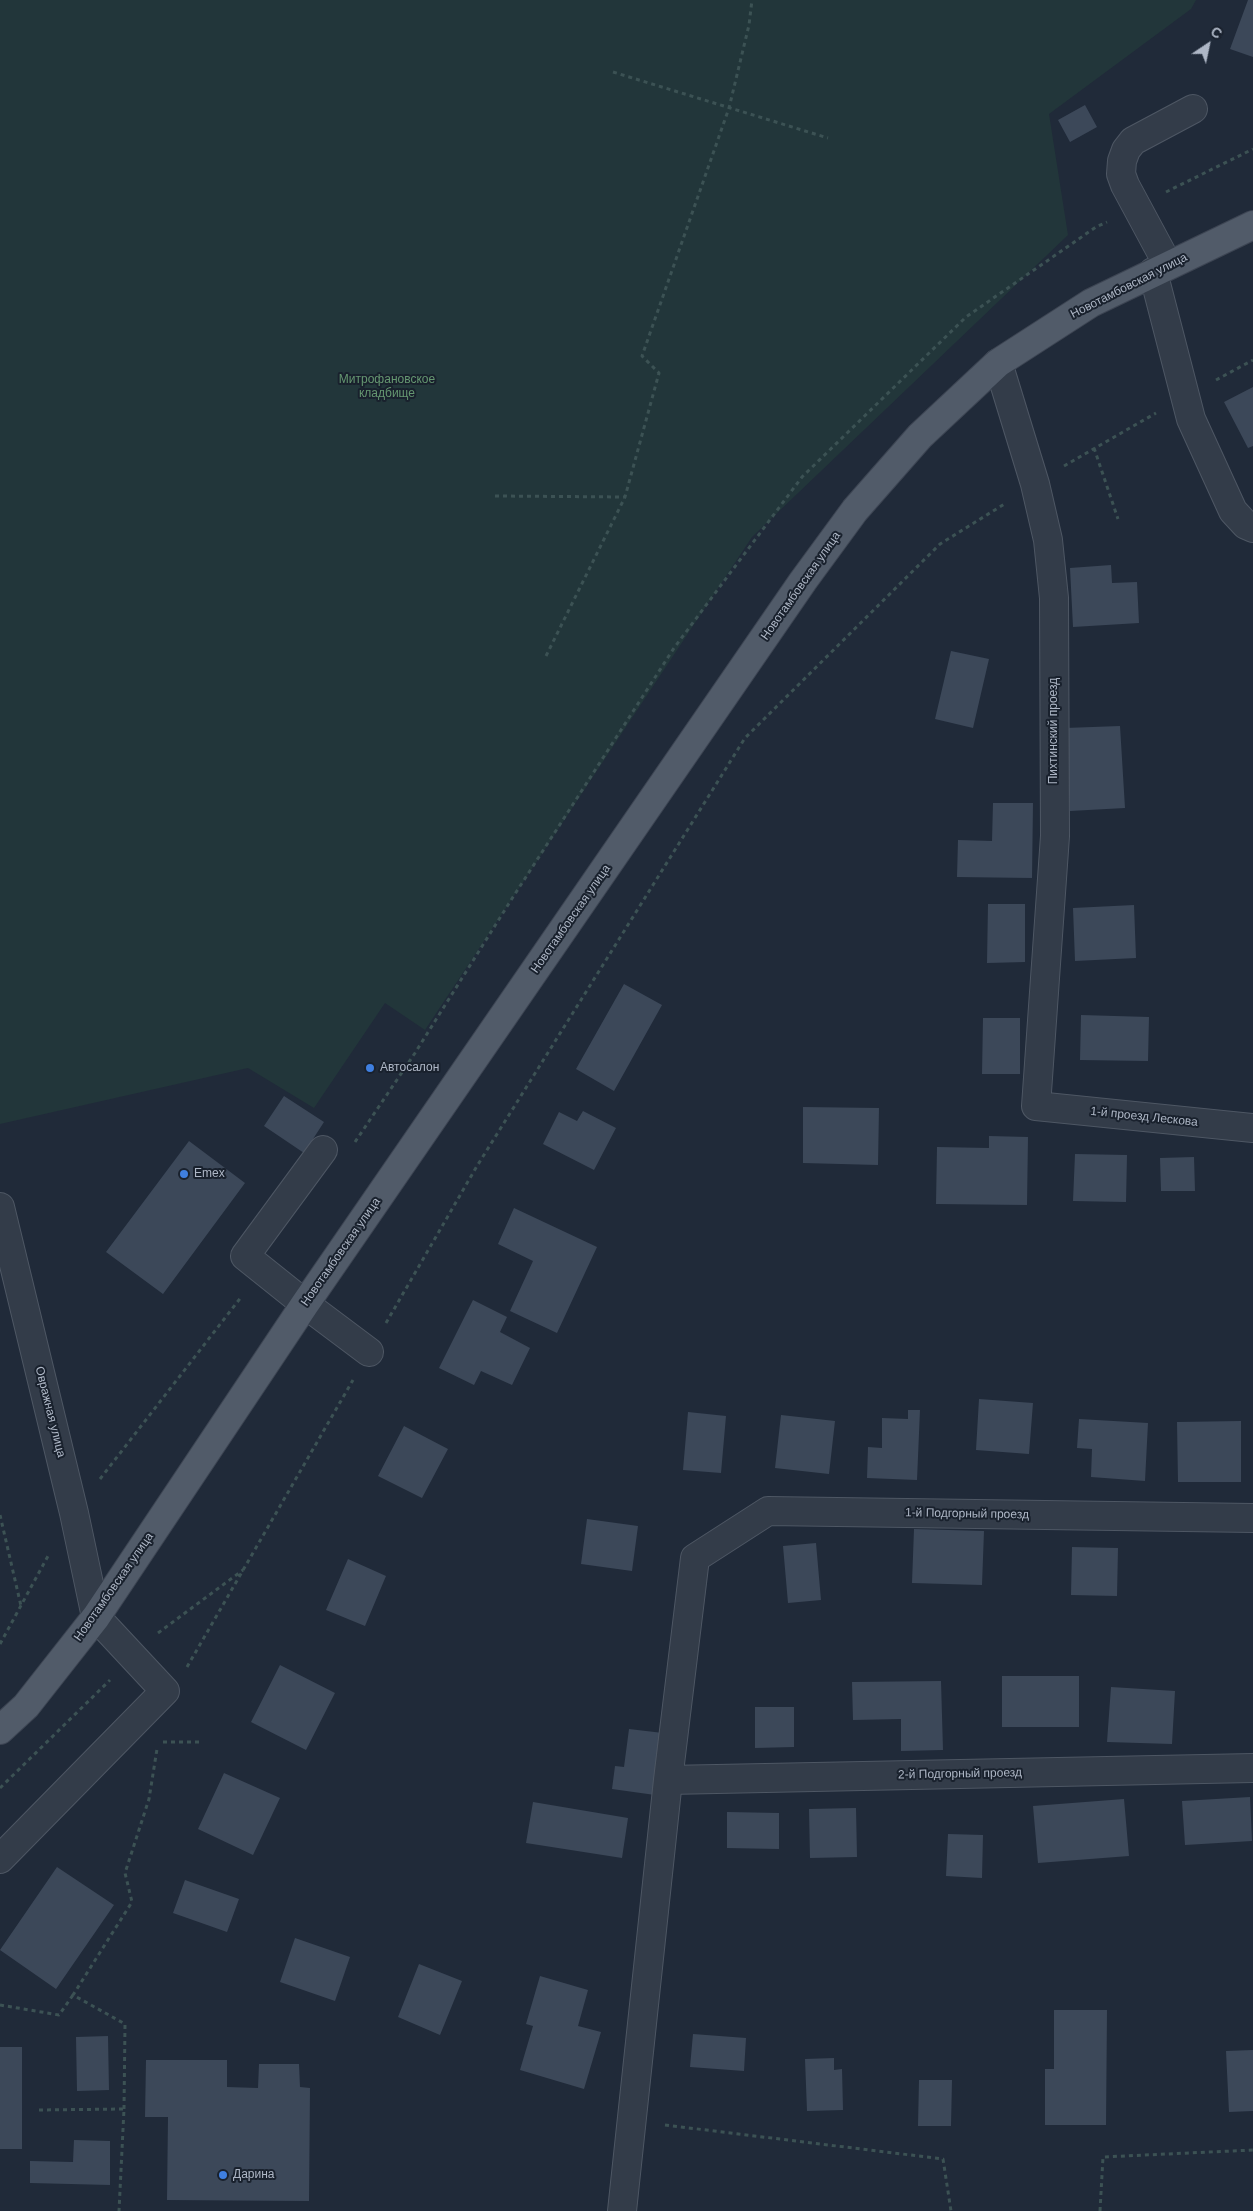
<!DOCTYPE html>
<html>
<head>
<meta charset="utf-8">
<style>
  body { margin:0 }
  #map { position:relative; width:1253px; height:2211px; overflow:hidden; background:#202a39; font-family:Arial,sans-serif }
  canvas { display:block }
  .north { position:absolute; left:1183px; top:20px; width:50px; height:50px; -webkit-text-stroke:4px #19212d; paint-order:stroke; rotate:34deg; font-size:14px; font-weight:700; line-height:20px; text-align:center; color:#aeb7c6 }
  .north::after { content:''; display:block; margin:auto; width:18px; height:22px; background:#aeb7c6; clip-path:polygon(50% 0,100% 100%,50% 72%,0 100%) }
</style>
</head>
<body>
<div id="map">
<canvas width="1253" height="2211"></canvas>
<div class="north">С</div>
</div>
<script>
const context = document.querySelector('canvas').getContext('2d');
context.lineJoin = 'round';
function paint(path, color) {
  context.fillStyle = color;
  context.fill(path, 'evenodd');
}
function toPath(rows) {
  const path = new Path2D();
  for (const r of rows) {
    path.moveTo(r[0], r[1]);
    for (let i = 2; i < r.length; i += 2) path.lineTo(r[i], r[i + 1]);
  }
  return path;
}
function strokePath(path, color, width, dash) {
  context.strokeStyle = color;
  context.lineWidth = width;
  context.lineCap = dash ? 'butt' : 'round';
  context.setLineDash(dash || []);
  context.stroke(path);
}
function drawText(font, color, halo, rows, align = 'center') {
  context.font = font + ' Arial,sans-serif';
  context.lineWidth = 4;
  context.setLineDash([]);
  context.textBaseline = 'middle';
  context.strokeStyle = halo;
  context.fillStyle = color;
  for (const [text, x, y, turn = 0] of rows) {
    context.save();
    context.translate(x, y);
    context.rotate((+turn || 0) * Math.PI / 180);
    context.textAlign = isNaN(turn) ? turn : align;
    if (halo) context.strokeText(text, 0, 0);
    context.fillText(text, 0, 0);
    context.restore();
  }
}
paint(toPath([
  [0,0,1196,0,1191,9,1049,114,1068,235,752,537,425,1030,385,1003,314,1108,248,1068,0,1124]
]), '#22363a');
paint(toPath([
  [1248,0,1253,0,1253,57,1230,49],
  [1085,105,1097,127,1070,142,1058,120],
  [1253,387,1253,446,1248,448,1224,402],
  [1111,565,1112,583,1137,582,1139,623,1073,627,1070,568],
  [951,651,989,659,973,728,935,719],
  [1120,726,1125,808,1070,811,1065,728],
  [993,803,1033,803,1032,878,957,877,958,840,992,841],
  [988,904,1025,904,1025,962,987,963],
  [1134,905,1136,958,1075,961,1073,908],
  [624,984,662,1005,614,1091,576,1069],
  [1081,1015,1149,1017,1148,1061,1080,1060],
  [983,1018,1020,1018,1020,1074,982,1074],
  [284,1096,324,1122,304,1153,264,1126],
  [803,1107,879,1108,878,1165,803,1163],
  [583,1111,616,1128,594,1170,543,1144,559,1112,577,1121],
  [989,1136,1028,1137,1027,1205,936,1204,937,1147,989,1148],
  [189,1141,245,1183,163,1294,106,1252],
  [1075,1154,1127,1155,1126,1202,1073,1201],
  [1194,1157,1195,1191,1161,1191,1160,1158],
  [514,1208,597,1247,557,1333,510,1311,533,1261,498,1244],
  [473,1300,507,1317,500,1332,530,1348,512,1385,481,1371,474,1385,439,1368],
  [979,1399,1033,1403,1029,1454,976,1450],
  [908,1410,920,1410,917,1480,867,1478,868,1447,882,1448,882,1418,908,1419],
  [688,1412,726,1416,721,1473,683,1470],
  [781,1415,835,1421,829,1474,775,1468],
  [1079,1419,1148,1423,1145,1481,1091,1477,1092,1449,1077,1448],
  [1241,1421,1241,1482,1178,1482,1177,1422],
  [404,1426,448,1449,422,1498,378,1476],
  [587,1519,638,1526,632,1571,581,1564],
  [914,1529,984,1531,982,1585,912,1583],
  [816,1543,821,1600,788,1603,783,1546],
  [1072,1547,1118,1548,1117,1596,1071,1595],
  [348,1559,386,1576,365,1626,326,1610],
  [280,1665,335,1693,306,1750,251,1722],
  [1002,1676,1079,1676,1079,1727,1002,1727],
  [941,1681,943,1750,901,1751,901,1719,853,1720,852,1682],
  [1111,1687,1175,1691,1172,1744,1107,1742],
  [755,1707,794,1707,794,1747,755,1748],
  [629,1729,663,1733,655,1795,612,1789,615,1766,624,1767],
  [224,1773,280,1798,253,1855,198,1829],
  [1250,1797,1252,1841,1185,1845,1182,1801],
  [1124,1799,1129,1856,1038,1863,1033,1806],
  [533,1802,628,1818,622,1858,526,1843],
  [856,1808,857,1857,810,1858,809,1809],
  [727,1812,779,1813,779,1849,727,1848],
  [948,1834,983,1835,982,1878,946,1876],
  [57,1867,114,1905,56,1989,0,1950],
  [185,1880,239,1899,227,1932,173,1913],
  [295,1938,350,1957,335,2001,280,1982],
  [419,1964,462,1981,440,2035,398,2017],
  [540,1976,588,1990,578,2026,601,2032,584,2089,520,2070,533,2026,526,2024],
  [1054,2010,1107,2010,1106,2125,1045,2125,1045,2069,1054,2069],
  [693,2034,746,2038,744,2071,690,2067],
  [108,2036,109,2090,77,2091,76,2037],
  [0,2047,22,2047,22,2149,0,2149],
  [1253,2050,1253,2111,1229,2112,1226,2051],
  [834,2058,834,2070,842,2069,843,2110,807,2111,805,2059],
  [146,2060,227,2060,227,2087,258,2088,259,2064,299,2064,300,2087,310,2088,309,2201,167,2200,168,2117,145,2117],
  [919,2080,952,2080,951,2126,918,2126],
  [74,2140,110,2141,110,2185,30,2183,30,2161,73,2162]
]), '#3c4859');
const minor = toPath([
  [1168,265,1125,185,1121,174,1122,161,1126,150,1133,141,1193,109],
  [1153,272,1191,419,1233,511,1246,525,1253,528],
  [998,363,1035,484,1048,540,1054,598,1055,836,1036,1106,1253,1128],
  [323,1150,245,1256,305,1304,369,1352],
  [0,1207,74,1513,96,1617,165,1691,0,1859],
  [668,1780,1253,1768],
  [622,2211,668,1780,695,1558,768,1511,1253,1518]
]);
const major = toPath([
  [0,1730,26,1706,96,1617,305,1304,803,581,855,510,920,436,998,363,1091,303,1253,225]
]);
strokePath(minor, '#4e5764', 30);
strokePath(major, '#3d4553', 30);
strokePath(toPath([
  [613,72,828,138],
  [1166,192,1253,149],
  [1216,380,1253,360],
  [1094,448,1118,519],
  [1064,466,1156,413],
  [495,496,625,497],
  [546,656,625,497,659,373,642,356,729,108,749,25,752,0],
  [355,1142,415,1053,513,897,674,648,802,477,966,317,1096,227,1107,222],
  [386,1323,477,1166,745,738,940,544,1006,503],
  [100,1479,242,1296],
  [0,1515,21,1606],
  [158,1633,243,1570],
  [0,1644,48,1556],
  [187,1667,353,1380],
  [163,1742,200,1742],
  [0,1788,110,1680],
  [0,2005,59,2015,73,1995],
  [124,2109,125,2024,73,1995,132,1902,125,1873,149,1799,157,1749],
  [39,2110,124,2109,119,2211],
  [665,2125,943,2159,951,2211],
  [1100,2211,1103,2157,1253,2150]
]), '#3c5254', 3, [4, 4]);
strokePath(minor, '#333c49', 28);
strokePath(major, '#515b69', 28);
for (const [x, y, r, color] of [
  [370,1068,5,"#3f7fe0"],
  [184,1174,5,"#3f7fe0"],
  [223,2175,5,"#3f7fe0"]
]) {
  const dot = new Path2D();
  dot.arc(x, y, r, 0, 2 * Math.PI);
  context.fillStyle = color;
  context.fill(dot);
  strokePath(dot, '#19212d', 2);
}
drawText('12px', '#aeb7c6', '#19212d', [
  ["Новотамбовская улица",1129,286,-27],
  ["Новотамбовская улица",801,586,-55],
  ["Пихтинский проезд",1054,731,-90],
  ["Новотамбовская улица",571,919,-55],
  ["1-й проезд Лескова",1144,1117,6],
  ["Новотамбовская улица",341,1252,-55],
  ["Овражная улица",50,1412,76],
  ["1-й Подгорный проезд",967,1514,1],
  ["Новотамбовская улица",114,1587,-55],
  ["2-й Подгорный проезд",960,1774,-1]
]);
drawText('12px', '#659771', '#19212d', [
  ["Митрофановское",387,380],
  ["кладбище",387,394]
]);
drawText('12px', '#aeb7c6', '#19212d', [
  ["Автосалон",380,1068],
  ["Emex",194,1174],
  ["Дарина",233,2175]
], 'left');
</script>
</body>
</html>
